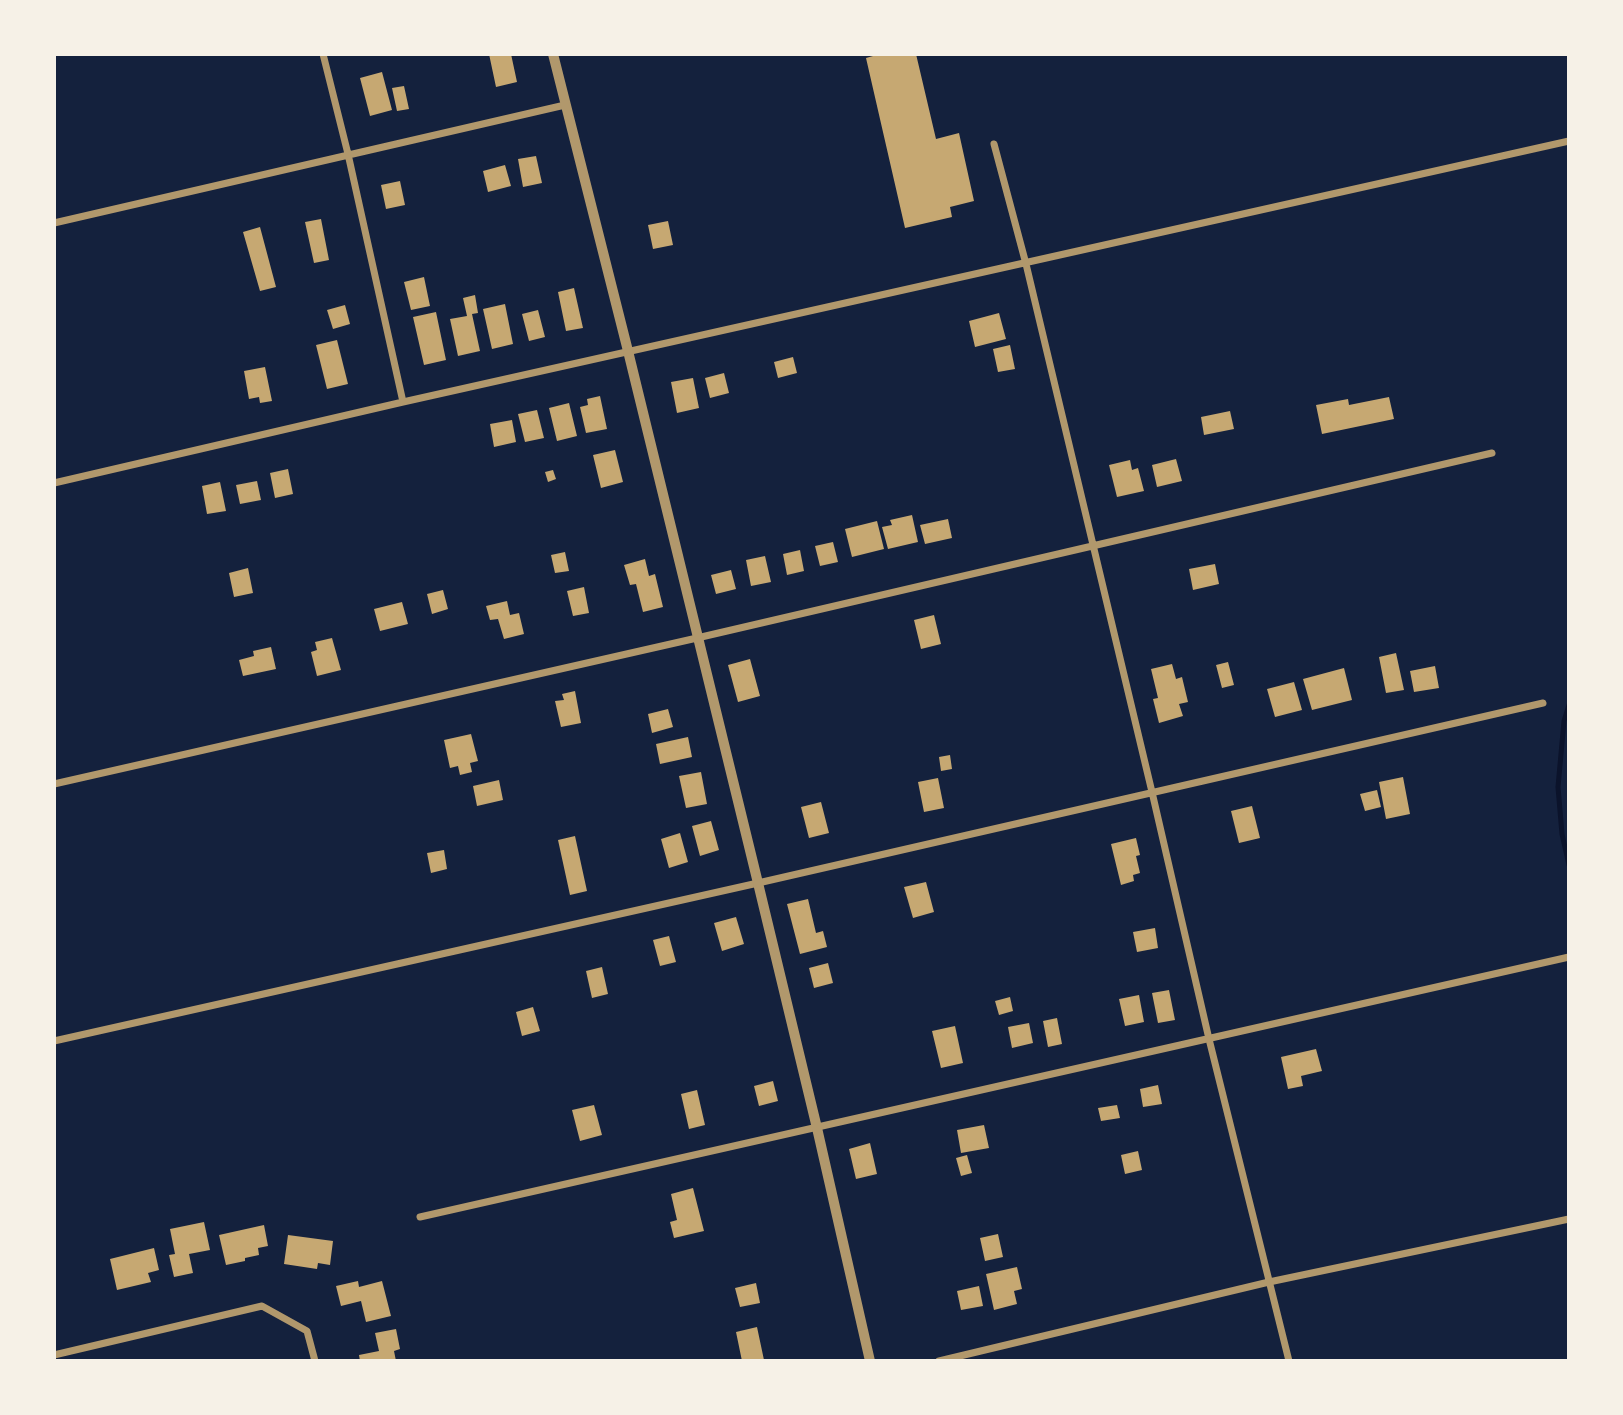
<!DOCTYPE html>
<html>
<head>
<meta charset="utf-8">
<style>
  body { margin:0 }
  #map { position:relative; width:1623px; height:1415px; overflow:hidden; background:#14213d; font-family:"Noto Serif",serif }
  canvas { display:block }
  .frame { position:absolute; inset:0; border:56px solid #f6f1e7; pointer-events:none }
</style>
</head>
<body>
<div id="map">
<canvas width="1623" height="1415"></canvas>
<div class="frame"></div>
</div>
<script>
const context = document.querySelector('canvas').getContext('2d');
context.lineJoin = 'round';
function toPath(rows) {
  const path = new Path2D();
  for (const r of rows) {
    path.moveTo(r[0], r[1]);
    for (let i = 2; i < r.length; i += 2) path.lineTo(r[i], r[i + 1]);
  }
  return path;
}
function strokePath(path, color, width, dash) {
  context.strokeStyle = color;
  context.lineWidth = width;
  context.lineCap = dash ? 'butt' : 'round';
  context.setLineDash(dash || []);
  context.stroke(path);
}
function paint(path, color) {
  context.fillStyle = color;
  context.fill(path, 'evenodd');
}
strokePath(toPath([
  [1569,705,1564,721,1558,787,1562,834,1569,865]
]), '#0b132b', 5);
paint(toPath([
  [489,54,511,54,517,82,496,87],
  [880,54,916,54,936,139,959,133,974,201,950,207,952,217,905,228,866,58],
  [382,72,392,110,370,116,360,78],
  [404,86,409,109,397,111,392,88],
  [536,156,542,183,523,187,518,159],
  [505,165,511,186,488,192,483,171],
  [400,181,405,205,386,209,381,185],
  [321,219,329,260,314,263,305,222],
  [668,221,673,245,653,249,648,225],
  [260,227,276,287,260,291,243,232],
  [424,277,430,306,411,310,404,282],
  [574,288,583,328,566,331,558,292],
  [475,295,478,313,472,314,480,351,458,356,450,319,467,316,463,298],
  [505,304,513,344,492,349,483,309],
  [345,305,350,324,333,329,327,310],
  [538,310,545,337,529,341,522,314],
  [436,312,446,360,424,365,413,317],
  [999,313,1006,339,975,347,969,321],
  [337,340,348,384,327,389,316,345],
  [1010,345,1015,369,998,372,993,349],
  [793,357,797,373,778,378,774,362],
  [265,367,272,401,260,403,259,397,249,399,244,371],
  [724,373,729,393,710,398,705,378],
  [693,378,699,408,677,413,671,382],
  [600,396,607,429,586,433,580,407,588,405,587,399],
  [1389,397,1394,419,1322,434,1316,405,1348,399,1349,405],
  [569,403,577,436,557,441,549,408],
  [537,410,544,438,525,442,518,414],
  [1230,411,1234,429,1204,435,1201,417],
  [512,420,516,442,494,447,490,424],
  [615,450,623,482,601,488,593,455],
  [1176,459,1182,481,1157,487,1152,465],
  [1130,460,1132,470,1138,468,1144,491,1117,497,1109,465],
  [288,469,293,494,275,498,270,473],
  [553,470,556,479,548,482,545,472],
  [257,481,261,500,240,504,236,485],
  [220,482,226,511,207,514,202,486],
  [912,515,918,542,888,549,882,527,892,525,890,520],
  [948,519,952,538,925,544,920,525],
  [877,521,884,549,852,557,845,529],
  [833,542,838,562,820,566,815,546],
  [800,550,804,571,787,575,783,554],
  [565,552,569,571,555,573,551,555],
  [765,556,771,582,751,586,746,560],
  [645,559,649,576,655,574,663,607,643,612,636,584,630,585,624,565],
  [1215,564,1219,584,1193,590,1189,569],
  [248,568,253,593,234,597,229,573],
  [731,570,736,589,716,594,711,575],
  [584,587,589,613,573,616,567,591],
  [443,590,448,609,432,614,427,594],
  [507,601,510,615,519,613,524,634,504,639,498,619,490,620,486,606],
  [402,602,408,624,380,631,374,609],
  [934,615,941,644,921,649,914,620],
  [332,638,341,670,317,676,311,652,317,650,315,642],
  [271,647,276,669,243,676,239,660,254,656,253,651],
  [1396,653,1404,690,1386,693,1379,657],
  [750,659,760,696,738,702,728,665],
  [1228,662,1234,685,1222,688,1216,665],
  [1172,664,1176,679,1182,677,1188,702,1179,704,1183,716,1159,723,1153,699,1158,698,1151,669],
  [1435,666,1439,688,1414,692,1410,671],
  [1344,668,1352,700,1312,710,1303,679],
  [1294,682,1302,710,1275,717,1267,689],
  [575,691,581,723,561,727,555,701,564,700,562,694],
  [668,709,673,727,652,733,648,714],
  [471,734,478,761,470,763,472,772,460,775,458,766,450,768,444,740],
  [688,737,692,757,660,764,656,744],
  [950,755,952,769,941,771,939,757],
  [701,772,707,804,686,808,679,776],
  [1403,777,1410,814,1386,819,1379,782],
  [938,778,944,808,924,812,918,782],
  [499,780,503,800,477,806,473,786],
  [1377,790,1381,807,1365,811,1360,794],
  [821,802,829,833,809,838,801,807],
  [1252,806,1260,838,1239,843,1231,811],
  [711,821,719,850,700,856,692,826],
  [680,833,688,862,669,868,661,839],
  [575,836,587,891,570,895,558,840],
  [1136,838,1140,855,1136,856,1140,873,1133,875,1134,881,1121,885,1111,844],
  [444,850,447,869,431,873,427,853],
  [926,882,934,912,913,918,904,887],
  [808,899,816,933,823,931,827,947,800,954,787,904],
  [736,917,744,944,722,951,714,923],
  [1155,928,1158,948,1137,952,1133,932],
  [669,936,676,962,660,966,653,940],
  [828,963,833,983,814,988,809,968],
  [602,967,608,994,592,998,586,971],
  [1169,990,1175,1020,1158,1023,1152,993],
  [1139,995,1144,1022,1125,1026,1119,999],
  [1010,997,1013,1011,999,1015,995,1001],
  [533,1007,540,1031,522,1036,516,1012],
  [1057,1018,1062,1044,1048,1047,1043,1021],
  [1029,1023,1033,1043,1012,1048,1008,1027],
  [955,1026,963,1063,941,1068,932,1031],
  [1316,1049,1322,1071,1301,1076,1303,1086,1288,1089,1281,1057],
  [773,1081,778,1101,759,1106,754,1086],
  [1158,1085,1162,1104,1143,1107,1140,1089],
  [697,1090,705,1125,689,1129,681,1094],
  [594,1105,602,1135,580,1141,572,1110],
  [1117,1105,1120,1118,1101,1121,1098,1108],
  [984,1125,989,1148,961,1153,957,1130],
  [870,1143,877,1174,856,1179,849,1149],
  [1138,1151,1142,1170,1125,1174,1121,1155],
  [967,1155,972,1173,961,1176,956,1158],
  [693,1188,704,1231,674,1238,670,1222,677,1220,671,1194],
  [204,1222,210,1250,189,1254,193,1273,174,1277,169,1255,175,1254,170,1229],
  [264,1225,268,1246,258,1248,259,1255,245,1258,245,1261,226,1265,219,1235],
  [998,1234,1003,1257,985,1261,980,1238],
  [288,1235,333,1241,330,1265,318,1263,317,1269,284,1264],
  [154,1248,159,1270,148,1273,151,1282,117,1290,110,1259],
  [1017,1267,1022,1289,1014,1291,1017,1304,994,1310,986,1274],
  [358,1281,359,1287,382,1281,391,1316,366,1322,361,1301,341,1306,336,1286],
  [756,1283,760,1303,740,1307,735,1288],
  [979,1286,983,1306,961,1310,957,1291],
  [757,1327,764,1360,742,1361,736,1332],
  [396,1329,400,1349,394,1351,396,1361,360,1361,359,1355,379,1351,375,1333]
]), '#c6a872');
strokePath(toPath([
  [323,54,348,154,403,402],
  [994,144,1026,264,1152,792,1209,1039,1289,1361],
  [54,223,565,105],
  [54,483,403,402,1569,141],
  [54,784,697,638,1492,453],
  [54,1041,758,883,1543,703],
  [420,1217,1569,957],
  [54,1355,262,1306,307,1331,315,1361],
  [939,1361,1269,1282,1569,1219]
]), '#b1986c', 7);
strokePath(toPath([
  [553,54,628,351,758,883,817,1128,870,1361]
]), '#b1986c', 10);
</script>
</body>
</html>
